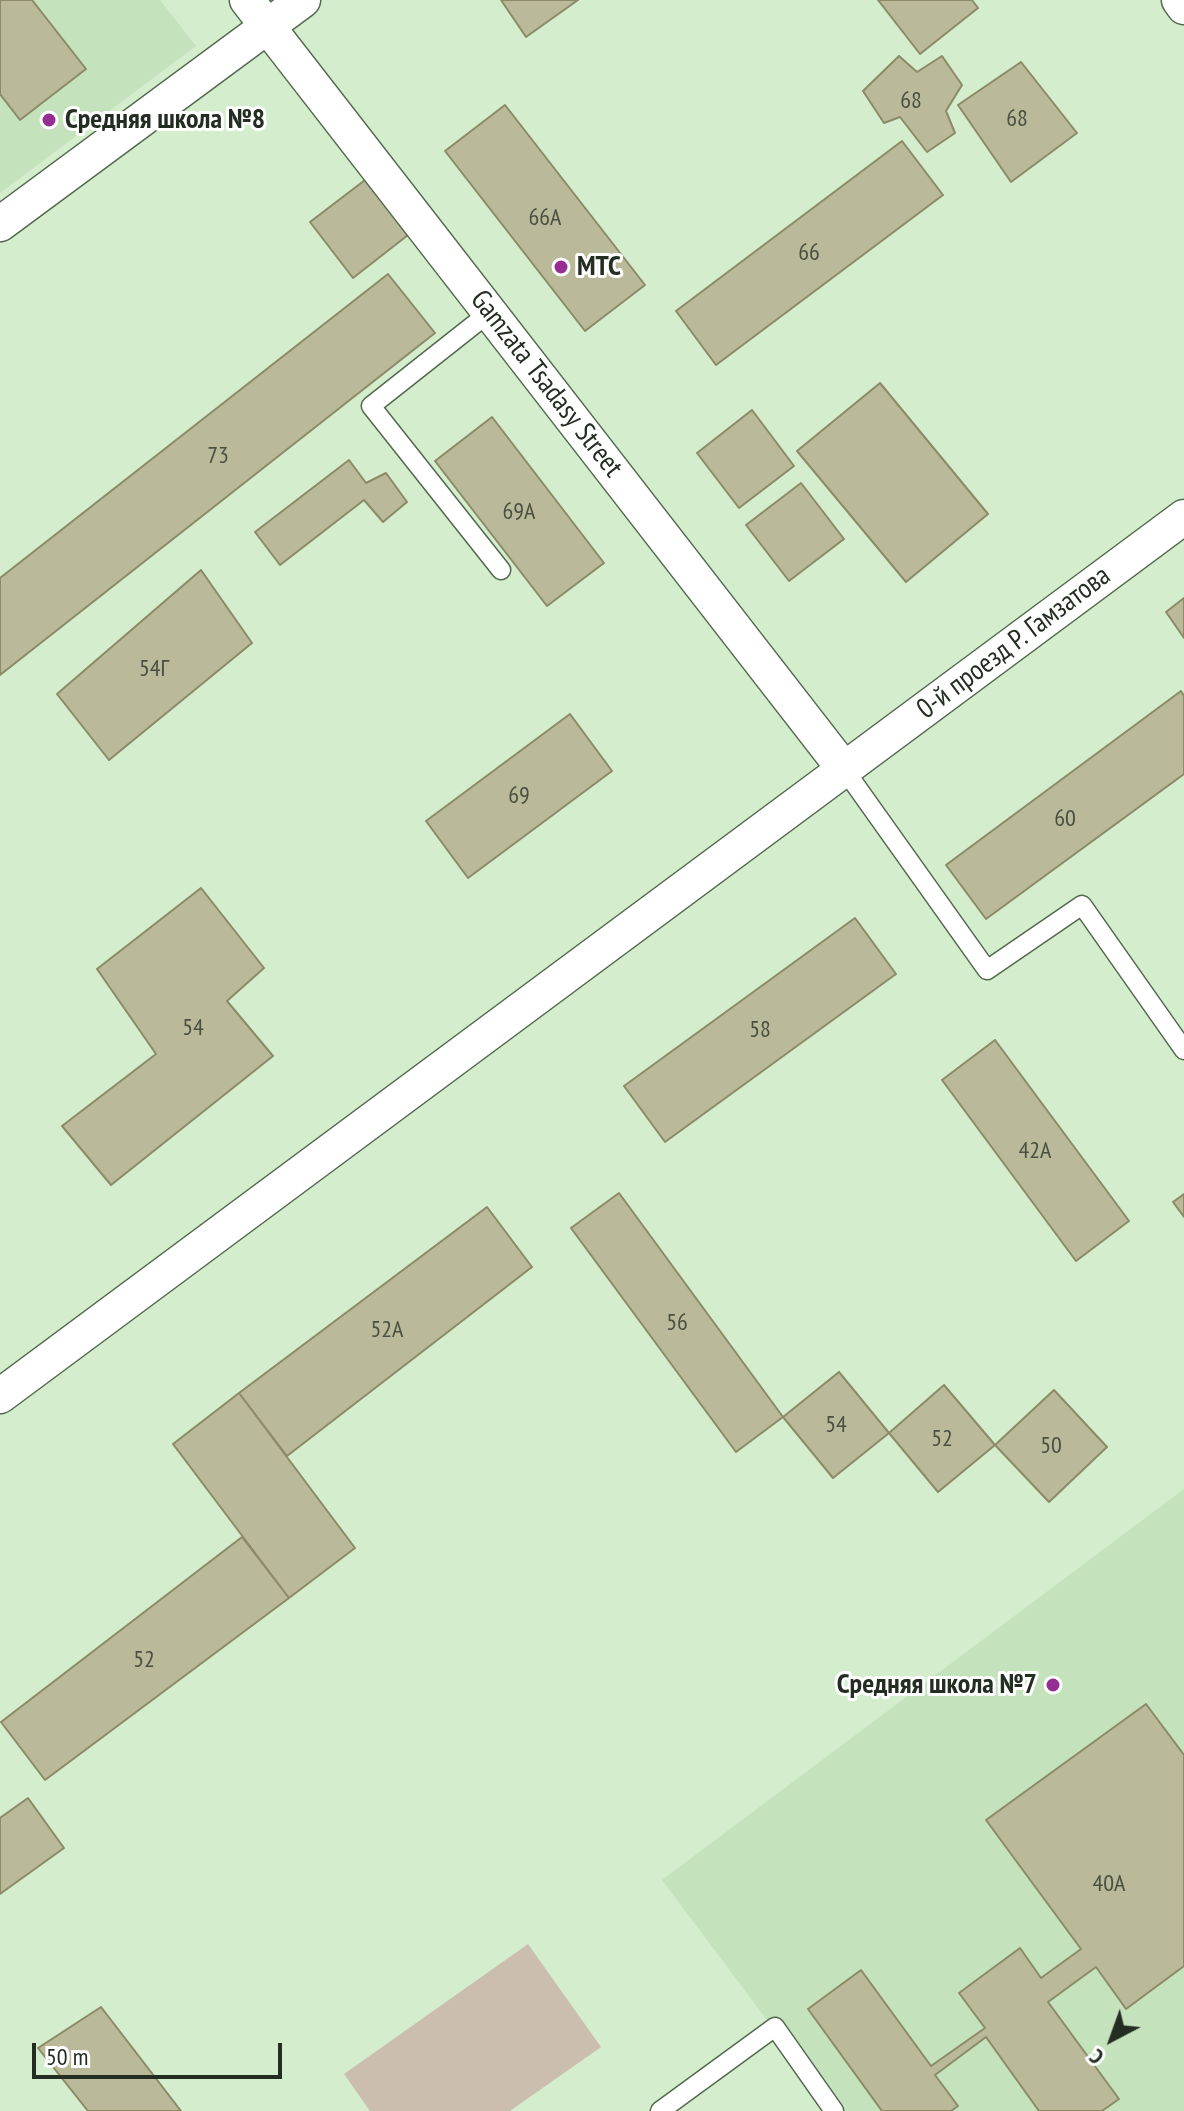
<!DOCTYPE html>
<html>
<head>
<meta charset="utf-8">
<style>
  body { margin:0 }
  #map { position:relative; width:1184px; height:2111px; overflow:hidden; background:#d3edcd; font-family:"PT Sans Narrow",sans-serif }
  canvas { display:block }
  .north { position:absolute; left:1072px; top:1999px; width:80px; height:80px; -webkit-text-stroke:6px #fff; paint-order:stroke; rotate:221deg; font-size:22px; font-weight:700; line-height:32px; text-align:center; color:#242d22 }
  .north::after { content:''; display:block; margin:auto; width:28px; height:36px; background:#242d22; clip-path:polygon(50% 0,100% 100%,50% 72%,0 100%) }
  .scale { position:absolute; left:32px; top:2043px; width:250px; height:36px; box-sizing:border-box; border:4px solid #242d22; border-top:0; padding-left:10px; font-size:24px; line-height:28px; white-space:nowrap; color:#242d22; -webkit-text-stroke:6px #fff; paint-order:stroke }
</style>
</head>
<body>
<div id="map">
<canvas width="1184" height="2111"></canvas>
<div class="north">С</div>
<div class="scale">50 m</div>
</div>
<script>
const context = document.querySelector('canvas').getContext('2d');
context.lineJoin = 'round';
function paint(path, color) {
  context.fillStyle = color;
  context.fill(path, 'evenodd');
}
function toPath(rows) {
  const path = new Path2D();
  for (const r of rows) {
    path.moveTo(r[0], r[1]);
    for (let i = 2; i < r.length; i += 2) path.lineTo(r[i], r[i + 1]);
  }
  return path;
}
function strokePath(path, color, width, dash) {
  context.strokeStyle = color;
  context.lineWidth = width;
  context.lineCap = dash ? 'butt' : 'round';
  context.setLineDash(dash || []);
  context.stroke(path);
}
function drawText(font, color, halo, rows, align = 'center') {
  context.font = font + ' "PT Sans Narrow",sans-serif';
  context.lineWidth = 6;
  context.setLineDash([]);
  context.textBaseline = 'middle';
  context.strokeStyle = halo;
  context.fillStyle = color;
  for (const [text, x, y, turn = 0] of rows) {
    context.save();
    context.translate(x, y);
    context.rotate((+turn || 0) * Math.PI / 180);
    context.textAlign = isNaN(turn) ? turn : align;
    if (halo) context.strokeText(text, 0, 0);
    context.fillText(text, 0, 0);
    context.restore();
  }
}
paint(toPath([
  [0,0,160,0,196,46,0,193],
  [1184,1489,1184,2111,835,2111,662,1880]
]), '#c4e3bd');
paint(toPath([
  [528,1944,601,2047,510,2111,370,2111,344,2074]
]), '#ccbeaf');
const building = toPath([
  [0,0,32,0,86,69,20,120,0,94,0,0],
  [501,0,578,0,526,37,501,0],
  [878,0,972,0,978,8,920,54,878,0],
  [899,56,917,72,942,56,962,85,946,111,955,133,927,152,900,117,884,123,863,91,899,56],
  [1021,62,1077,133,1011,182,958,105,1021,62],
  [505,105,645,285,585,331,445,151,505,105],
  [902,141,943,195,716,365,676,311,902,141],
  [365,180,408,235,353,278,310,222,365,180],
  [388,274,435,333,0,675,0,578,388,274],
  [880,383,988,514,906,582,797,451,880,383],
  [752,410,794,466,739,508,697,453,752,410],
  [492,417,604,563,547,606,435,461,492,417],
  [349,460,366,483,386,473,407,502,383,522,364,500,280,565,255,532,349,460],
  [801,483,844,539,789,581,746,525,801,483],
  [201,570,252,643,109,760,57,694,201,570],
  [1184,598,1184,638,1166,612,1184,598],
  [1181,691,1184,696,1184,774,986,919,946,865,1181,691],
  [570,714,612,771,468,878,426,821,570,714],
  [201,888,264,968,227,1001,273,1056,111,1185,62,1126,156,1054,97,969,201,888],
  [855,918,896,974,665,1142,624,1086,855,918],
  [995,1040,1129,1221,1076,1261,942,1080,995,1040],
  [619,1193,783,1417,736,1452,571,1228,619,1193],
  [1184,1194,1184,1217,1173,1202,1184,1194],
  [487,1207,532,1267,287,1456,239,1393,487,1207],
  [839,1372,889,1433,833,1478,783,1417,839,1372],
  [944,1385,995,1445,938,1492,889,1433,944,1385],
  [1054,1390,1107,1447,1049,1502,995,1445,1054,1390],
  [239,1393,355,1548,289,1598,173,1444,239,1393],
  [242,1537,289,1598,45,1780,1,1722,242,1537],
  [1146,1704,1184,1755,1184,1966,1126,2009,1096,1967,1048,2002,1119,2099,1102,2111,1039,2111,986,2037,935,2075,958,2106,951,2111,882,2111,808,2009,861,1970,931,2066,985,2028,959,1993,1020,1948,1041,1978,1081,1949,986,1820,1146,1704],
  [28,1798,64,1848,0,1894,0,1818,28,1798],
  [101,2007,181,2111,88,2111,38,2048,101,2007]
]);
paint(building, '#bab999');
strokePath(building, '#8c8a67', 2);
const lane = toPath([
  [490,312,371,406,501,570],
  [844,769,987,970,1082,905,1184,1050],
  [660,2111,775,2027,834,2111]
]);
const street = toPath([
  [247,0,844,769],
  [1179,0,1184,7],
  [0,224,303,0],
  [0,1396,1184,517]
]);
strokePath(lane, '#53694e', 21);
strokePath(street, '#53694e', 37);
strokePath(lane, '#fff', 18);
strokePath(street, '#fff', 34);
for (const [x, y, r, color] of [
  [49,120,8,"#952d92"],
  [561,267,8,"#952d92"],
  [1053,1685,8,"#952d92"]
]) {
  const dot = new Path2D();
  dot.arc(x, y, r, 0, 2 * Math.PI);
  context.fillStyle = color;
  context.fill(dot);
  strokePath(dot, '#fff', 3);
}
drawText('24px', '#4a5040', null, [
  ["68",911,101],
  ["68",1017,119],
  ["66А",545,218],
  ["66",809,253],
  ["73",218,456],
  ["69А",519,512],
  ["54Г",154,669],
  ["69",519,796],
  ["60",1065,819],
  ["54",193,1028],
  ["58",760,1030],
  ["42А",1035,1151],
  ["56",677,1323],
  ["52А",387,1330],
  ["54",836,1425],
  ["52",942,1439],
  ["50",1051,1446],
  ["52",144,1660],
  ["40А",1109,1884]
]);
drawText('bold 28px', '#242d22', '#fff', [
  ["Средняя школа №8",65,120],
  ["МТС",577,267],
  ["Средняя школа №7",1037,1685,"right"]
], 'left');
drawText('28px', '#242d22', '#fff', [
  ["Gamzata Tsadasy Street",546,384,52],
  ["0-й проезд Р. Гамзатова",1014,643,-37]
]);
</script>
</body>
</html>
